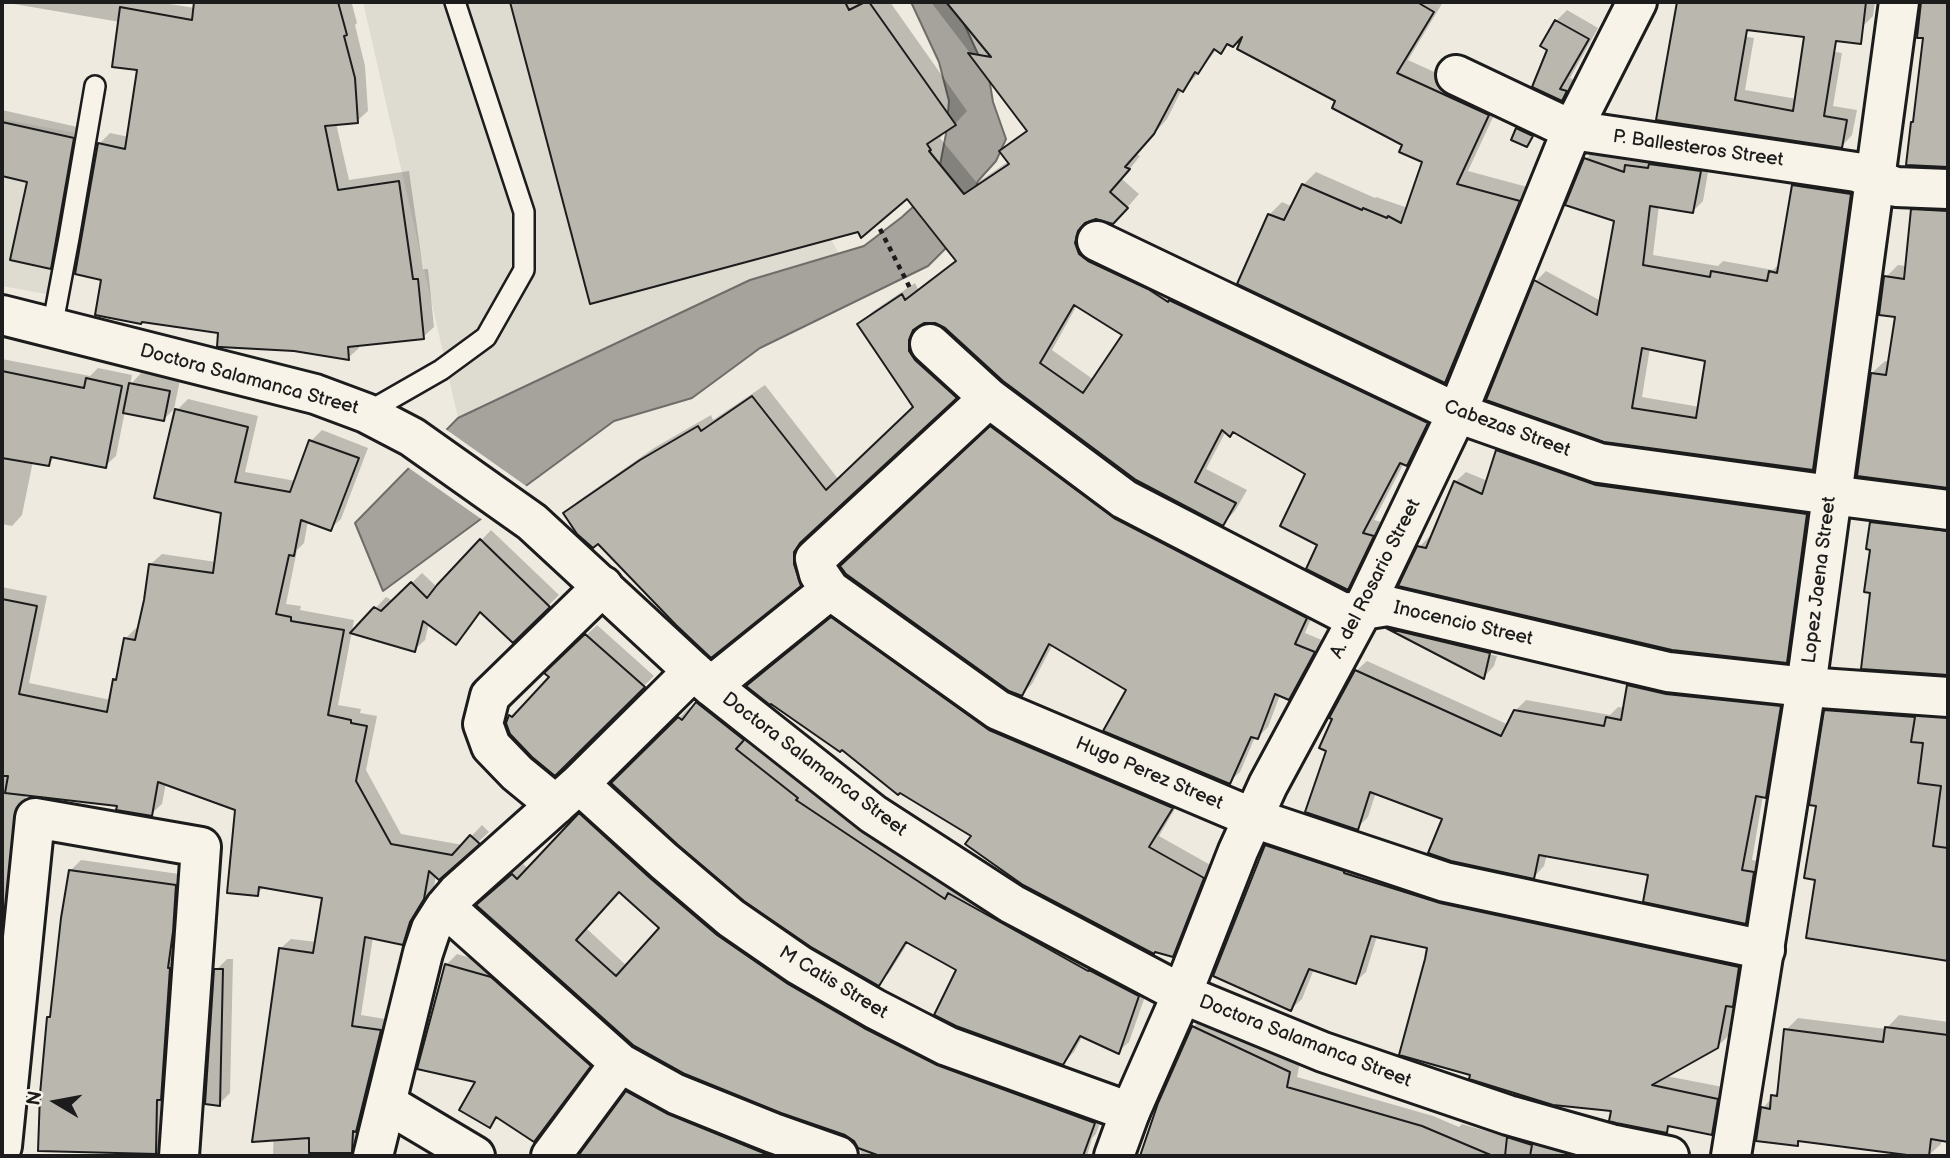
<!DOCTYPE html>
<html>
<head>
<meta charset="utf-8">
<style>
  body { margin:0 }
  #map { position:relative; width:1950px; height:1158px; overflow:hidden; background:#eeeae0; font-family:"Balsamiq Sans",sans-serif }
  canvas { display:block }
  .frame { position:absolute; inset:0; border:4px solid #1c1c1c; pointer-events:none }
  .north { position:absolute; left:21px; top:1067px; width:70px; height:70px; -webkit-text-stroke:5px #f7f3e8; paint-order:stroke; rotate:280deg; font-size:19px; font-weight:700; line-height:28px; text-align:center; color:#1c1c1c }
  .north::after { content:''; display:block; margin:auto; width:24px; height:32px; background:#1c1c1c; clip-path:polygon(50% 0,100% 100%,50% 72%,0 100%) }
</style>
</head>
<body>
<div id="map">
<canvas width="1950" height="1158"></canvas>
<div class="frame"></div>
<div class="north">N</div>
</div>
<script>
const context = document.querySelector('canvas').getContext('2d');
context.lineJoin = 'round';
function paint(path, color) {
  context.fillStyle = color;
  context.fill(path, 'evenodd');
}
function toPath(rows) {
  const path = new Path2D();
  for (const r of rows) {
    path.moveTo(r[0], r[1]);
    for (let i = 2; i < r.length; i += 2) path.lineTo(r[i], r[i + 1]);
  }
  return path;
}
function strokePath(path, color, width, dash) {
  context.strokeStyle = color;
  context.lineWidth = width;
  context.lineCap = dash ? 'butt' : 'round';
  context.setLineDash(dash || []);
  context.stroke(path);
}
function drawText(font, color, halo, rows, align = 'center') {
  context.font = font + ' "Balsamiq Sans",sans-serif';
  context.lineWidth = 5;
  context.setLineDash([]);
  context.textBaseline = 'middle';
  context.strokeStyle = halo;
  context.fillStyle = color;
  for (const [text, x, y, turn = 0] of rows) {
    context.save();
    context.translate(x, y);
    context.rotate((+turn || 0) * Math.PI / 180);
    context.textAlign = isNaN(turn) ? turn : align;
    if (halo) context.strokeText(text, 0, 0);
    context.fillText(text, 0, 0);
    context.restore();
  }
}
paint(toPath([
  [363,2,768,2,831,239,839,254,750,280,458,418],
  [2,119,98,137,68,298,2,286]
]), '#dedbd1');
const water = toPath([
  [911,2,954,2,989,78,993,102,1006,139,996,161,978,181,959,235,928,266,760,348,692,398,614,421,383,591,355,523,458,418,750,280,864,246,902,217,926,195,940,165,946,134,949,101,939,62,911,2]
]);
paint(water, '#a6a39d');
strokePath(water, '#6f6d69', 2);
paint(toPath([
  [444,428,529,488,484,521,406,466]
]), '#eeeae0');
paint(toPath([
  [2,2,157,2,195,8,196,2,360,2,352,4,357,23,355,25,365,66,368,111,357,121,336,123,349,180,409,171,423,269,428,269,434,327,423,337,359,344,359,348,348,358,220,332,103,279,99,144,110,133,129,137,139,69,120,22],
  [511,2,890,2,967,111,955,124,941,133,942,136,940,138,977,183,1009,161,1002,151,1028,129,931,2,1443,2,1408,60,1500,102,1468,171,1531,188,1458,369,1445,381,1269,215,1282,202,1293,207,1303,185,1316,172,1375,198,1376,197,1408,208,1424,161,1405,144,1338,100,1246,33,1229,43,1221,52,1217,49,1195,77,1181,91,1167,119,1136,154,1140,156,1122,179,1139,194,1125,210,1089,220,1087,229,1439,411,1419,452,1407,464,1404,463,1374,520,1385,523,1360,576,1347,588,1320,544,1307,473,1234,431,1226,431,1206,469,1247,490,1235,511,1223,524,946,326,936,321,922,322,920,326,921,338,968,385,811,531,806,538,806,551,812,572,799,584,599,542,565,514,578,501,654,448,711,415,713,420,765,385,839,480,915,407,860,325,872,312,915,283,918,289,957,260,907,196,859,230,591,302],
  [1077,305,1124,335,1094,380,1052,350],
  [1760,2,1875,2,1873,16,1862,27],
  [1923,2,1948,2,1948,141,1913,139,1925,37,1919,36],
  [1567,10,1598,28,1570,78,1576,81,1572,88,1562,99,1549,49,1556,21],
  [1683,26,1754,38,1745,90,1797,99,1814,48,1842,53,1833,106,1857,110,1852,135,1842,146,1658,119],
  [2,110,82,128,60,258,50,267,29,180,2,174],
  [1596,148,1632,161,1638,155,1710,161,1703,201,1693,211,1659,205,1653,255,1718,266,1723,261,1773,270,1781,262,1793,185,1804,175,1861,184,1823,458,1813,469,1605,440,1536,281,1546,271,1601,301,1616,220,1586,159],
  [1650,348,1707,360,1700,407,1642,397],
  [1925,198,1948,199,1948,486,1859,475,1872,373,1885,361,1890,362,1897,315,1886,277,1898,265,1907,266,1913,210],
  [2,359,90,376,98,368,132,375,130,385,141,373,180,380,174,409,164,419,125,411,116,456,105,466,56,456,48,464,33,461,22,515,12,526,2,524],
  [188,399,258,416,245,472,296,481,311,441,322,430,368,448,341,519,330,529,308,521,304,543,297,550,286,604,301,606,300,610,354,620,338,705,361,709,360,713,377,716,366,770,401,834,463,845,482,825,489,832,439,878,436,875,434,887,420,909,413,932,402,943,373,937,361,1015,391,1020,362,1146,352,1156,273,1155,280,949,291,939,317,942,324,897,265,886,257,894,237,809,166,783,162,804,151,814,119,805,27,794,23,804,20,833,11,842,4,915,2,917,2,587,47,596,29,683,111,700,114,680,118,677,125,639,136,628,139,629,151,564,162,554,216,562,223,512,177,410],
  [1002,417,1316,607,1305,633,1324,641,1299,688,1288,698,1280,695,1268,727,1258,737,1255,737,1240,772,1229,782,1129,690,1053,644,1032,684,1022,694,853,555],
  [1508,440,1817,504,1797,650,1787,661,1419,547,1430,536,1432,537,1455,482,1466,472,1488,481,1498,451],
  [1884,511,1948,519,1948,673,1863,667,1872,591,1871,523],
  [491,530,559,595,513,641,482,611,467,632,456,643,429,623,425,640,414,650,353,632,386,597,393,601,422,573,437,587],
  [843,608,1182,797,1159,836,1214,867,1183,944,1173,955,974,835,749,686],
  [1399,619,1500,642,1497,652,1444,640,1448,645,1497,656,1494,666,1484,677,1389,628],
  [597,625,654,676,555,774,508,723,511,716,521,706,524,707,551,677,547,673],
  [1367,661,1509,725,1515,711,1526,700,1610,715,1618,707,1625,708,1629,686,1640,675,1790,696,1776,785,1766,796,1763,795,1752,860,1764,862,1756,911,1745,922,1650,874,1547,854,1544,866,1534,877,1444,818,1376,792,1368,817,1357,828,1356,671],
  [708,693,807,786,805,789,897,850,1149,985,1129,1042,1118,1052,1083,1035,1074,1052,1063,1063,958,969,909,941,889,973,878,984,613,783,690,707,693,710],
  [1838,699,1948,706,1948,959,1916,955,1817,878,1818,805,1826,711],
  [591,804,728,924,1104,1112,1096,1134,1092,1138,1087,1156,861,1156,861,1152,856,1141,489,895,523,864,529,869],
  [620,890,661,928,627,966,586,928],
  [1278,835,1749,957,1743,995,1734,1003,1728,1036,1717,1047,1666,1076,1728,1088,1722,1123,1712,1133,1672,1125,1666,1131,1613,1109,1429,946,1377,936,1366,972,1355,982,1314,969,1302,999,1291,1009,1267,846],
  [81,860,186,875,166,1141,155,1152,49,1018,52,1015,71,870],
  [457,954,502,967,600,1055,544,1129,534,1140,498,1117,489,1126,446,965],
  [227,959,233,959,230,1093,219,1104,216,970],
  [1899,1015,1948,1022,1948,1140,1941,1139,1941,1144,1928,1156,1801,1140,1797,1144,1763,1108,1779,1090,1786,1030,1798,1018,1886,1029],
  [1204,1017,1300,1062,1297,1077,1433,1116,1459,1127,1462,1124,1510,1138,1519,1128,1542,1134,1539,1144,1564,1150,1563,1156,1143,1156,1145,1145,1193,1027],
  [638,1082,813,1156,581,1156,627,1093]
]), '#0003');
const building = toPath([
  [194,2,338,2,347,35,344,36,355,78,358,123,325,126,338,190,399,181,413,279,418,279,424,339,348,347,349,360,294,351,220,347,217,347,218,333,142,322,141,324,95,315,101,280,75,274,98,143,125,149,137,70,112,67,120,7,192,20,194,2],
  [510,2,845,2,849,10,865,2,869,2,956,125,927,144,931,150,929,151,964,194,1009,164,999,151,1027,131,968,53,991,57,946,2,1417,2,1434,12,1397,73,1489,115,1457,184,1520,201,1445,383,1237,284,1268,214,1284,220,1302,184,1362,210,1363,208,1387,218,1388,216,1401,223,1422,162,1399,152,1402,145,1332,108,1335,101,1237,49,1242,37,1233,47,1227,44,1221,54,1214,49,1198,74,1195,72,1183,92,1178,89,1154,134,1125,167,1130,169,1110,192,1128,208,1113,224,1096,219,1085,223,1078,231,1075,243,1079,254,1088,261,1148,289,1168,302,1169,300,1428,423,1407,466,1400,463,1363,533,1374,536,1348,590,1306,569,1317,545,1280,526,1305,474,1233,432,1230,437,1222,430,1195,482,1236,503,1223,526,1136,480,1003,381,945,328,935,323,924,323,913,330,909,340,909,351,915,360,957,398,800,543,794,552,794,564,801,586,711,658,676,625,598,544,593,548,577,534,563,513,640,460,698,426,701,431,752,396,826,490,913,407,857,324,902,294,905,300,956,261,907,199,861,238,858,232,590,304,510,2],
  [1074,305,1122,335,1083,393,1040,363,1074,305],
  [1677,2,1866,2,1861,44,1836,41,1824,116,1847,120,1842,148,1656,120,1677,2],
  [1747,30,1804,37,1793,111,1735,100,1747,30],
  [1921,2,1948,2,1948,167,1906,165,1911,122,1913,122,1923,38,1917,38,1921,2],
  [1555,20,1589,39,1560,89,1567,91,1562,101,1532,87,1547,50,1540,46,1555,20],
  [2,122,74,138,51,269,10,260,27,182,2,176,2,122],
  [1516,128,1533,136,1527,147,1511,140,1516,128],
  [1584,158,1624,172,1625,165,1648,168,1649,164,1701,171,1693,213,1650,206,1643,265,1710,277,1711,271,1767,281,1769,271,1777,273,1792,185,1851,194,1813,470,1604,442,1486,400,1534,280,1597,315,1614,221,1565,205,1584,158],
  [1642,348,1705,361,1696,418,1632,408,1642,348],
  [1911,209,1948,211,1948,488,1857,476,1871,373,1886,375,1895,317,1879,315,1884,276,1904,279,1911,209],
  [2,371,84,388,86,378,122,386,106,468,51,457,49,466,2,458,2,371],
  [129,383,170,391,164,421,123,413,129,383],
  [175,409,248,427,235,482,290,492,309,440,359,458,331,531,301,520,294,556,289,555,276,614,291,617,291,621,344,630,328,715,351,720,351,723,367,726,356,781,391,844,452,855,470,835,480,844,439,880,429,871,424,899,410,922,403,945,365,937,352,1026,381,1030,356,1132,353,1131,352,1153,309,1153,309,1138,252,1142,279,948,313,953,322,898,259,887,258,896,227,893,235,810,158,782,152,816,116,810,117,806,5,793,8,776,2,776,2,599,37,606,19,694,107,712,113,679,116,680,124,638,135,640,144,600,149,564,213,573,221,513,154,498,175,409],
  [990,426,1114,518,1307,618,1295,644,1315,652,1289,700,1275,694,1258,739,1251,737,1230,784,1103,731,1126,690,1049,644,1022,696,1009,691,846,574,840,566,990,426],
  [1496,450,1596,485,1807,514,1787,663,1672,650,1398,586,1417,546,1426,548,1454,481,1482,494,1496,450],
  [1870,522,1948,531,1948,675,1861,669,1870,593,1864,592,1870,550,1866,549,1870,522],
  [480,539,550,607,513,643,480,612,456,645,423,621,415,652,350,633,374,607,381,611,411,582,427,598,437,585,480,539],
  [831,617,989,730,1173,808,1149,847,1204,878,1173,957,1155,952,1154,954,1023,885,965,844,971,836,900,793,898,795,842,750,840,752,771,704,770,705,746,686,831,617],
  [1386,628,1490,653,1484,679,1386,628],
  [585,634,645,687,555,776,532,757,510,734,506,723,509,715,512,717,549,677,544,673,585,634],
  [1355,670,1501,736,1514,710,1604,726,1606,717,1621,720,1627,685,1666,694,1781,706,1766,798,1756,796,1742,870,1754,872,1746,924,1643,902,1648,875,1539,855,1534,879,1451,861,1428,853,1442,819,1370,792,1358,830,1305,812,1326,751,1319,748,1332,719,1329,718,1355,670],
  [696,702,744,740,736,749,798,798,796,800,886,860,945,899,948,893,1088,971,1089,970,1139,996,1119,1054,1080,1036,1063,1065,956,1026,934,1015,956,970,906,942,879,986,811,947,744,901,678,845,611,783,678,717,682,720,696,702],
  [1824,710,1915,717,1911,742,1923,743,1918,783,1941,786,1933,846,1948,848,1948,961,1806,938,1815,880,1804,878,1816,806,1809,805,1824,710],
  [579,813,650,878,717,935,788,984,864,1028,937,1065,1095,1123,1083,1156,880,1156,858,1148,854,1141,845,1135,781,1113,685,1074,633,1045,476,905,512,874,517,879,579,813],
  [619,892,659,928,616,976,576,940,619,892],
  [1265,845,1344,871,1344,873,1440,903,1739,967,1733,1007,1726,1006,1718,1048,1652,1085,1718,1099,1712,1135,1668,1126,1667,1133,1616,1123,1609,1121,1611,1111,1553,1105,1469,1079,1470,1075,1399,1055,1425,959,1427,948,1371,936,1356,984,1309,969,1291,1011,1213,976,1265,845],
  [69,870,176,885,173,932,168,968,170,968,161,1100,157,1100,156,1154,38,1151,40,1094,47,1017,50,1017,61,918,69,870],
  [445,964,491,977,591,1066,534,1142,496,1117,490,1128,459,1110,475,1082,417,1069,445,964],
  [214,969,223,969,220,1106,205,1104,214,969],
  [1192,1026,1290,1072,1287,1087,1422,1126,1493,1156,1140,1156,1158,1103,1192,1026],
  [1885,1027,1948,1035,1948,1142,1931,1139,1929,1156,1915,1156,1798,1141,1798,1146,1756,1141,1761,1107,1770,1109,1771,1095,1777,1096,1784,1029,1883,1042,1885,1027],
  [626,1091,668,1114,766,1154,766,1156,578,1156,626,1091],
  [1507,1137,1532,1145,1530,1156,1505,1156,1507,1137]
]);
paint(building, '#bab7af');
strokePath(building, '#1c1c1c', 2);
const lane = toPath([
  [52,328,69,238,95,86],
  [366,413,441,370,486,337,524,270,524,212,455,2]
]);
const street = toPath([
  [1456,75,1572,130,1856,172,1896,187,1948,189],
  [1097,241,1457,413,1599,463,1831,495,1948,510],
  [930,344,989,398,1124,499,1344,613,1388,606,1668,672,1806,687,1948,697],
  [989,398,815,559,819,574,830,590,998,710,1253,818,1445,882,1765,950],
  [711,686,830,590],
  [579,784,664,861,731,918,799,965,875,1009,947,1046,1130,1112],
  [556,805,517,773,491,746,483,724,490,696,603,586],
  [445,907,620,1063,676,1094,773,1133,838,1156],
  [1182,994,1238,851,1268,785,1363,609,1457,413,1572,130,1637,2],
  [386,1103,475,1156],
  [2,1146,35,818,201,847,179,1156],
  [373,1156,423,953,431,929,445,907,457,893,579,784,693,671],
  [551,1156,620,1063]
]);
const secondary = toPath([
  [2,315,315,394,366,413,412,437,532,522,693,671,711,686,873,814,1012,904,1182,994,1323,1052,1508,1115,1611,1144,1669,1156],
  [1114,1156,1130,1112,1182,994],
  [1731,1156,1806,687,1899,2]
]);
strokePath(lane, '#1c1c1c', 24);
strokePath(street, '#1c1c1c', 44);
strokePath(secondary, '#1c1c1c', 44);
strokePath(toPath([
  [880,229,910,288]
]), '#1c1c1c', 4.5, [5, 5]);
strokePath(lane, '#f7f3e8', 19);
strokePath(street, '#f7f3e8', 38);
strokePath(secondary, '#f7f3e8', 38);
drawText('19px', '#1c1c1c', '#f7f3e8', [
  ["P. Ballesteros Street",1698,149,8],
  ["Doctora Salamanca Street",249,380,15],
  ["Cabezas Street",1507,429,20],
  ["A. del Rosario Street",1376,579,-63],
  ["Lopez Jaena Street",1820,580,-83],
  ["Inocencio Street",1463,624,13],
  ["Doctora Salamanca Street",814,765,37],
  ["Hugo Perez Street",1149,774,23],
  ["M Catis Street",833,983,31],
  ["Doctora Salamanca Street",1305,1042,21]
]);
</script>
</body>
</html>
